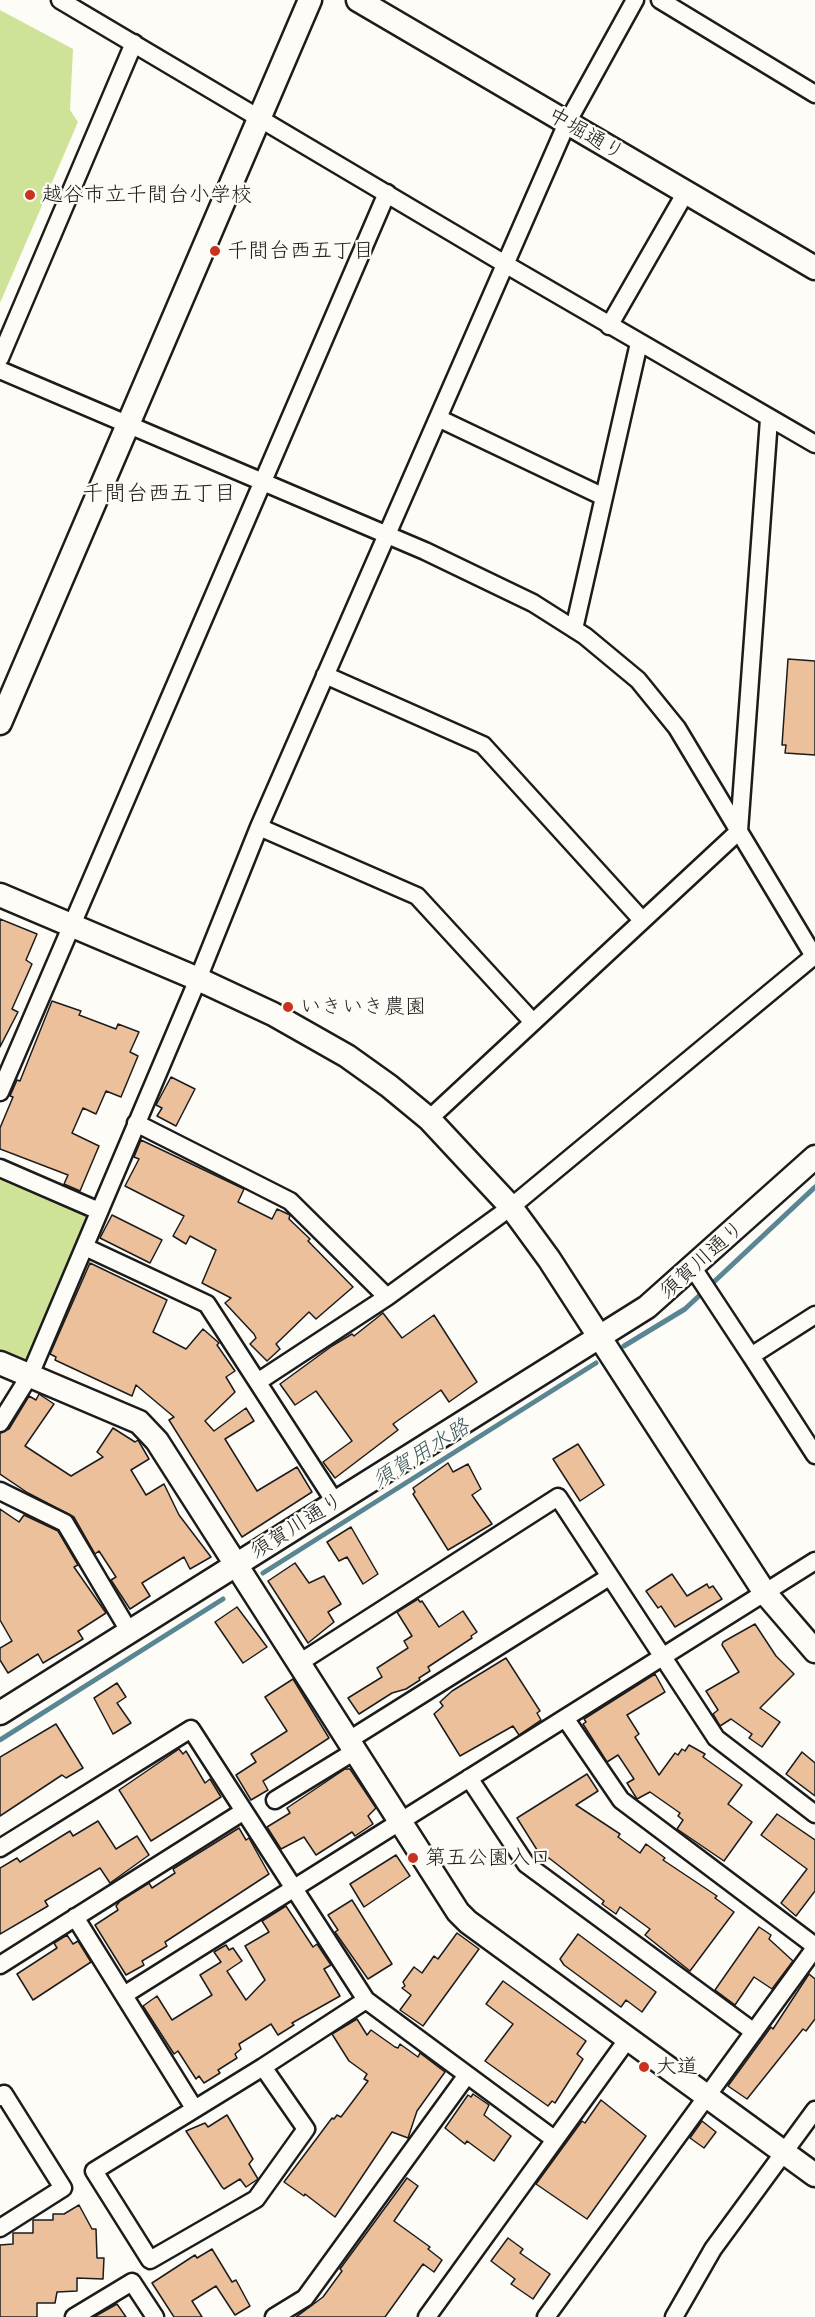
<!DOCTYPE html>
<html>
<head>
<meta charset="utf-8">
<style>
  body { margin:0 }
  canvas { display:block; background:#fdfcf7 }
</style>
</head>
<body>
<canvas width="815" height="2317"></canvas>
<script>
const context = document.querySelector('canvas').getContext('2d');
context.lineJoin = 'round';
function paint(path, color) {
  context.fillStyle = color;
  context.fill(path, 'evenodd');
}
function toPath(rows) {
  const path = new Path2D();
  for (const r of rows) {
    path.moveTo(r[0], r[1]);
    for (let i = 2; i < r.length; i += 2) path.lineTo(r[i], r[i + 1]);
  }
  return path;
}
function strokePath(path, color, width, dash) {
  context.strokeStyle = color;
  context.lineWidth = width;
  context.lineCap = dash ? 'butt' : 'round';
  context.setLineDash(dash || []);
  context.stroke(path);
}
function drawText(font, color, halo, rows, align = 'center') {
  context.font = font + ' "Comic Neue","Klee One",sans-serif';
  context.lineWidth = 4.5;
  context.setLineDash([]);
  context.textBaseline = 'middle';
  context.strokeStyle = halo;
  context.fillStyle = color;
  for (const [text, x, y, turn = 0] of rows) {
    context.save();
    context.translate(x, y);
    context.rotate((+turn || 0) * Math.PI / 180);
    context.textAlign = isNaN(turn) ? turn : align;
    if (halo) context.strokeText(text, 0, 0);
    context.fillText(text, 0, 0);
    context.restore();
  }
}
paint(toPath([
  [0,10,73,49,70,110,78,122,0,303],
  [0,1174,90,1212,26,1362,0,1351]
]), '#cfe398');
strokePath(toPath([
  [624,1346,685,1309,815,1187],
  [263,1573,596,1363],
  [0,1740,223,1599]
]), '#598692', 5);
const building = toPath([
  [788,659,815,661,815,755,785,753,786,745,782,745,788,659],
  [0,919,37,934,26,960,32,964,12,1009,18,1012,0,1047,0,919],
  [52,1001,81,1011,79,1015,116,1029,118,1024,139,1032,130,1052,138,1056,121,1097,106,1091,96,1114,83,1108,72,1133,99,1146,80,1191,64,1184,68,1175,0,1149,0,1128,13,1097,10,1096,17,1080,20,1081,52,1001],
  [171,1077,195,1089,176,1126,157,1116,162,1108,156,1105,171,1077],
  [141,1140,244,1189,238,1202,272,1219,277,1209,290,1215,289,1219,310,1239,308,1241,353,1287,316,1319,309,1312,276,1344,280,1349,267,1361,250,1344,256,1338,254,1334,225,1303,231,1298,202,1283,216,1250,190,1236,186,1244,173,1236,184,1216,125,1186,139,1159,134,1157,141,1140],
  [112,1215,162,1240,150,1263,100,1238,112,1215],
  [90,1263,167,1300,153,1332,186,1349,203,1329,219,1343,217,1345,235,1371,226,1377,235,1392,205,1421,214,1431,246,1408,254,1421,225,1439,257,1491,297,1467,312,1492,242,1537,169,1420,174,1417,136,1385,132,1396,55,1360,56,1357,50,1354,90,1263],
  [383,1313,402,1338,434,1315,477,1382,449,1402,441,1390,393,1424,398,1430,335,1478,323,1462,352,1441,316,1391,295,1405,280,1384,332,1346,352,1334,354,1336,383,1313],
  [39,1394,54,1404,25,1446,71,1476,103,1457,97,1452,113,1428,135,1442,138,1440,149,1459,131,1470,146,1495,164,1484,179,1515,211,1557,190,1569,184,1557,142,1583,150,1596,130,1609,111,1580,116,1577,99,1551,95,1554,74,1517,28,1493,0,1474,0,1433,9,1429,29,1396,36,1400,39,1394],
  [578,1444,604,1485,580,1501,553,1459,578,1444],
  [448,1463,453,1472,468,1464,481,1489,472,1495,492,1524,448,1550,413,1494,415,1492,413,1488,448,1463],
  [0,1509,19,1522,24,1515,58,1531,78,1565,74,1567,106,1613,78,1631,83,1639,43,1663,38,1654,8,1673,0,1660,0,1648,12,1641,0,1620,0,1509],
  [351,1527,378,1574,363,1584,347,1557,339,1561,327,1542,351,1527],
  [295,1563,309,1583,324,1576,341,1604,328,1612,334,1622,308,1643,268,1581,295,1563],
  [672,1574,687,1596,707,1584,709,1588,713,1586,722,1599,675,1627,661,1606,658,1608,646,1591,672,1574],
  [418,1599,420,1602,422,1601,439,1627,463,1611,477,1632,471,1636,472,1638,428,1667,430,1671,419,1678,420,1680,406,1689,392,1693,359,1714,348,1698,382,1677,377,1668,408,1648,404,1641,412,1636,397,1612,418,1599],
  [237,1607,267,1647,243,1663,215,1622,237,1607],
  [755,1624,776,1656,794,1674,760,1708,780,1722,762,1747,749,1738,752,1734,731,1719,720,1726,713,1714,718,1710,706,1691,739,1672,722,1645,723,1642,755,1624],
  [506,1658,540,1711,537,1713,541,1720,519,1735,513,1726,460,1756,434,1714,443,1706,440,1702,452,1691,506,1658],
  [655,1674,665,1692,627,1715,639,1734,635,1737,659,1775,675,1753,678,1755,682,1749,685,1751,689,1745,705,1754,703,1757,742,1785,728,1804,752,1822,724,1861,677,1829,683,1820,678,1816,680,1813,650,1792,637,1799,627,1783,634,1779,618,1755,607,1762,583,1724,586,1722,584,1719,655,1674],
  [293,1679,329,1738,263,1781,268,1790,251,1800,236,1775,256,1762,251,1754,287,1731,265,1697,293,1679],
  [117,1683,126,1697,117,1703,131,1723,113,1734,94,1698,117,1683],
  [56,1724,83,1768,66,1778,62,1775,0,1816,0,1757,56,1724],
  [179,1749,183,1754,186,1751,205,1783,210,1779,221,1797,151,1841,119,1790,179,1749],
  [802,1752,815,1763,815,1796,786,1774,802,1752],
  [345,1769,350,1769,376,1808,368,1816,373,1824,355,1836,352,1832,316,1855,304,1837,281,1849,267,1827,290,1813,287,1808,345,1769],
  [587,1774,598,1791,576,1805,620,1834,618,1837,640,1853,646,1844,665,1858,663,1860,717,1896,715,1898,734,1912,690,1971,645,1935,650,1929,620,1907,616,1914,602,1904,604,1901,549,1858,544,1861,517,1818,587,1774],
  [777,1814,815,1840,815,1891,796,1916,781,1903,807,1869,761,1835,777,1814],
  [98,1821,116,1849,137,1836,149,1855,110,1883,100,1868,45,1901,48,1906,0,1934,0,1868,17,1858,20,1862,70,1831,73,1836,98,1821],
  [239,1828,246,1840,249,1838,269,1874,165,1942,167,1946,142,1961,144,1965,126,1975,95,1925,118,1910,116,1906,120,1901,149,1883,152,1888,175,1873,173,1869,239,1828],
  [396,1855,410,1876,364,1907,350,1884,396,1855],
  [352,1900,392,1964,368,1979,335,1932,338,1930,328,1915,352,1900],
  [286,1906,313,1947,317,1944,331,1965,324,1969,340,1996,292,2023,294,2025,278,2035,271,2024,239,2044,241,2049,235,2054,237,2058,218,2070,220,2073,204,2083,199,2076,196,2079,178,2051,174,2054,143,2006,157,1996,172,2020,212,1995,200,1975,221,1962,214,1952,226,1945,229,1950,233,1948,242,1961,227,1971,246,2000,265,1980,245,1946,269,1932,262,1921,286,1906],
  [759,1927,771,1935,769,1939,793,1961,772,1989,754,1977,735,2005,715,1990,759,1927],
  [457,1933,479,1949,423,2026,400,2010,411,1995,402,1988,405,1986,403,1982,414,1967,422,1973,434,1956,438,1959,457,1933],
  [578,1934,656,1992,642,2012,626,2000,621,2007,564,1965,560,1959,578,1934],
  [67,1935,73,1944,78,1941,91,1962,33,2000,17,1974,57,1948,54,1943,67,1935],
  [809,1974,815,1979,815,2019,806,2031,803,2029,747,2099,728,2086,771,2027,773,2029,809,1974],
  [503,1981,586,2041,577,2054,583,2059,555,2103,552,2101,548,2106,485,2061,513,2024,486,2004,503,1981],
  [357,2019,367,2035,371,2030,395,2047,398,2048,400,2044,418,2057,420,2053,445,2072,417,2111,408,2138,392,2132,335,2217,305,2194,304,2196,284,2182,332,2118,334,2119,337,2115,341,2117,368,2081,364,2079,367,2074,349,2061,332,2034,357,2019],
  [473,2094,489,2105,484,2115,511,2136,494,2161,467,2141,465,2144,445,2128,468,2095,471,2097,473,2094],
  [601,2100,646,2136,587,2219,536,2184,582,2121,585,2123,601,2100],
  [227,2115,253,2159,249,2164,258,2179,246,2187,240,2179,224,2189,222,2187,186,2131,205,2123,208,2127,227,2115],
  [702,2121,716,2132,704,2148,690,2138,702,2121],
  [407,2178,418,2186,394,2221,430,2247,428,2249,442,2260,434,2272,423,2264,385,2317,296,2317,323,2297,342,2271,340,2269,407,2178],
  [79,2205,92,2229,96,2229,97,2258,104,2258,103,2279,77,2278,77,2291,57,2292,55,2303,37,2303,37,2317,0,2317,0,2245,13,2244,13,2233,33,2233,33,2220,53,2220,53,2214,64,2214,79,2205],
  [508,2238,523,2249,520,2253,550,2274,533,2299,511,2284,515,2279,491,2261,508,2238],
  [212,2249,232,2282,236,2280,250,2306,235,2315,216,2286,192,2301,202,2317,174,2317,152,2283,195,2255,197,2258,212,2249],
  [117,2304,126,2317,94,2317,117,2304]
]);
paint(building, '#edc09c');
strokePath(building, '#1c1c1c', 1.5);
const street = toPath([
  [60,0,505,264,815,444],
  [660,0,815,94],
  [609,326,686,192],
  [0,358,134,43],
  [0,370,425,551,533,603,585,636,638,680,677,728,815,958],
  [438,418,604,497],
  [574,629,639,343],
  [325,675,483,745,642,920],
  [259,827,417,896,532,1021],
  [0,1092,387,193],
  [429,1119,739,831,769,419],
  [136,1123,290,1201,387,1297],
  [0,1168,99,1211],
  [85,1247,207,1304,335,1502],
  [693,1268,751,1356],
  [815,1315,751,1356,815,1455],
  [259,1381,387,1297,511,1207,814,956],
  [0,1423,30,1375,198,979,259,827,567,123,635,0],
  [0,1491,65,1523,129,1631],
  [299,1663,558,1497,716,1738,815,1814],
  [565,1718,621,1800,815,1946],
  [349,1740,609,1577],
  [469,1778,526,1864,754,2032],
  [275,1800,355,1751],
  [0,1848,191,1729,366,2000,554,2139],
  [75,1917,194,2108],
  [0,1965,244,1811],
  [124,1995,815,1561],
  [263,2067,306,2129,256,2199,150,2260,94,2171,263,2067,366,2000],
  [0,2097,4,2094,63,2188,0,2228],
  [74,2317,132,2282,155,2317],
  [274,2317,305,2298,467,2075],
  [427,2317,627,2040],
  [546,2317,815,1948],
  [674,2317,713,2249,815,2110]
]);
const secondary = toPath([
  [358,0,815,268],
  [0,723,310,0],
  [0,895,198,979,273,1014,347,1056,389,1086,429,1119,511,1207,549,1259,765,1593,815,1651],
  [0,1363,139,1422,157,1441,458,1912,468,1922,815,2175],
  [0,1713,647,1307,815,1157]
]);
strokePath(street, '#1c1c1c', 21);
strokePath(secondary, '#1c1c1c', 27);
strokePath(street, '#fdfcf7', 16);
strokePath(secondary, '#fdfcf7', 22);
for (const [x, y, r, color] of [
  [30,195,6,"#c8321e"],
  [215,251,6,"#c8321e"],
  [288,1007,6,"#c8321e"],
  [413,1858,6,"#c8321e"],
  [644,2067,6,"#c8321e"]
]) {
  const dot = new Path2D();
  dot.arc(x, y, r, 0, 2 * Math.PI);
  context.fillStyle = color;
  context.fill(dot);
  strokePath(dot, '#fdfcf7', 2);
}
drawText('21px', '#1c1c1c', '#fdfcf7', [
  ["中堀通り",586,134,30],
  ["須賀川通り",702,1260,-42],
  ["須賀川通り",297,1526,-32]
]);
drawText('21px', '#1c1c1c', '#fdfcf7', [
  ["越谷市立千間台小学校",42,195],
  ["千間台西五丁目",227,251],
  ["いきいき農園",300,1007],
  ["第五公園入口",425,1858],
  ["大道",656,2067]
], 'left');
drawText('22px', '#1c1c1c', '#fdfcf7', [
  ["千間台西五丁目",159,494]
]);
drawText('italic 22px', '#3f5a61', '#fdfcf7', [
  ["須賀用水路",421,1454,-32]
]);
</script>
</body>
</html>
